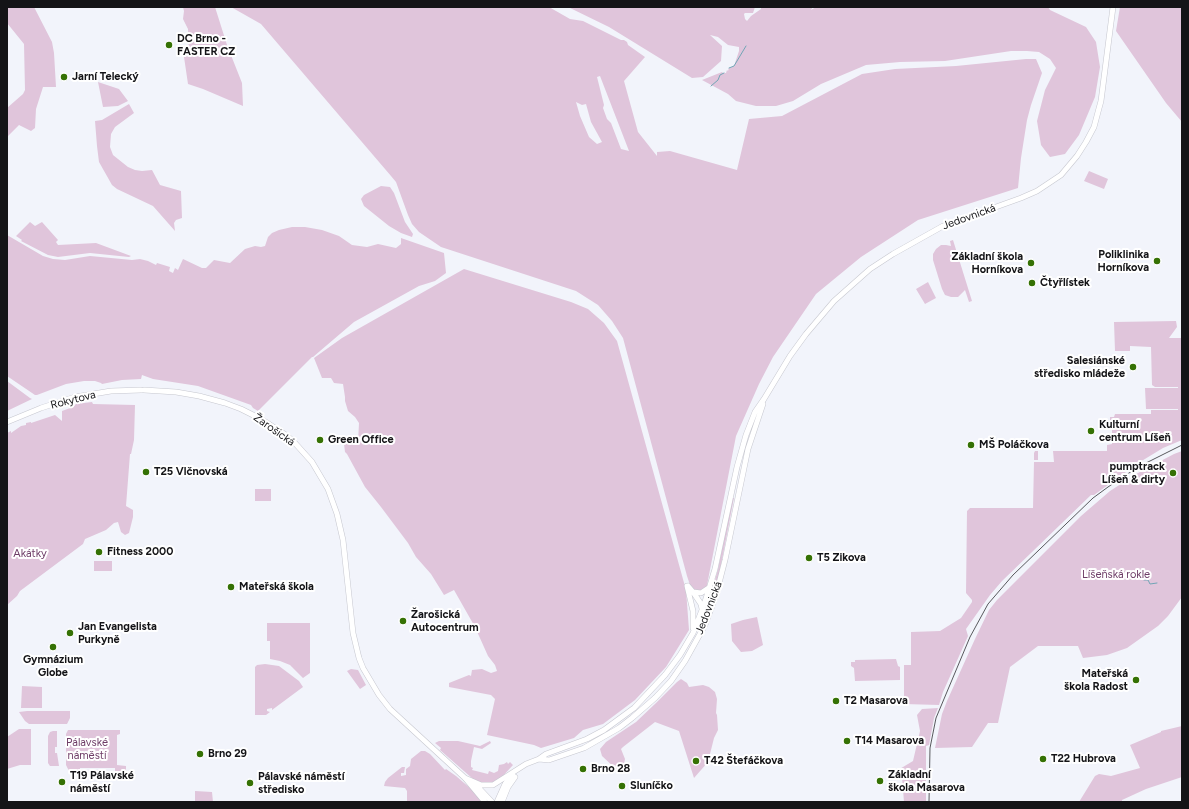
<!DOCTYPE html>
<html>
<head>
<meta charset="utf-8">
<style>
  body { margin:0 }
  #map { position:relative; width:1189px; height:809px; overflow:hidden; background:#f2f4fb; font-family:Figtree,sans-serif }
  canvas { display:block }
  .frame { position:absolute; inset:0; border:8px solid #141417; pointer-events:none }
</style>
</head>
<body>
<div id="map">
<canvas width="1189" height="809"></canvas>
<div class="frame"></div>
</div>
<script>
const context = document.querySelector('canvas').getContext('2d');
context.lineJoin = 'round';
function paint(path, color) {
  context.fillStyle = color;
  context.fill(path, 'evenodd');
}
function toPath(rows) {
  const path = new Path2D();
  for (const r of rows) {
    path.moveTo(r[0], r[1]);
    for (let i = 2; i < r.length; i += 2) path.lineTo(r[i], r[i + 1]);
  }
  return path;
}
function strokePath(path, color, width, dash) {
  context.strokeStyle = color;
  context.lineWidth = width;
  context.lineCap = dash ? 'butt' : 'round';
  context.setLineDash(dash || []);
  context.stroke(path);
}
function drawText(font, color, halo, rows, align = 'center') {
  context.font = font + ' Figtree,sans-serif';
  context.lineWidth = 4;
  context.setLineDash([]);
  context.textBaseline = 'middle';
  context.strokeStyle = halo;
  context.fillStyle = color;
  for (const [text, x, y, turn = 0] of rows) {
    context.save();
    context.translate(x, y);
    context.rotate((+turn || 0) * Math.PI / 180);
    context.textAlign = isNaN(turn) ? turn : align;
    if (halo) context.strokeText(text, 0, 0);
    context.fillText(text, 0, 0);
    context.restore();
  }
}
paint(toPath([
  [7,7,34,7,52,42,54,53,56,87,43,87,36,109,35,128,31,131,19,125,7,137,7,108,23,94,25,90,24,44,7,23],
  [183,7,215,7,227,45,242,83,243,106,203,89,188,84,184,57,189,56,188,29,183,19,184,11],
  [231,7,549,7,570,19,583,21,621,40,624,40,627,42,628,45,645,57,624,81,638,132,657,156,657,152,670,151,737,170,749,119,782,116,862,74,895,69,956,66,1026,59,1036,59,1042,73,1031,105,1027,120,1021,158,1018,188,918,220,861,257,816,294,773,357,759,384,736,436,708,580,707,586,701,591,695,591,691,588,687,576,623,338,612,321,598,305,576,291,441,247,419,232,412,224,408,215,396,182,391,176,261,24],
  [600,76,629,151,621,149,611,123,607,119,603,108,604,105,597,77],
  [576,102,582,105,586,104,591,122,602,142,597,144,589,137,580,116],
  [568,7,755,7,753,13,745,13,744,14,745,19,747,21,751,16,761,9,761,7,813,7,811,10,816,7,1048,7,1050,10,1086,27,1096,42,1100,67,1095,97,1079,135,1065,154,1050,157,1041,145,1037,121,1045,90,1056,68,1050,59,1039,52,1027,51,1011,51,945,61,900,62,866,65,821,84,793,101,776,106,756,106,736,101,728,94,702,80,722,72,723,73,726,73,727,70,728,71,729,68,734,66,739,51,739,47,728,45,718,37,710,35,722,46,721,61,703,77,692,78,609,27],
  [1120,7,1182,7,1182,122,1166,103,1116,31],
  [98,82,119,89,128,101,118,106,103,107],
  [129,104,134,113,115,127,111,134,110,147,113,155,128,167,135,170,142,171,152,170,160,185,181,191,182,218,176,220,174,223,175,231,153,206,117,189,112,185,99,162,97,146,95,121,102,120],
  [1089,171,1108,179,1104,189,1084,181],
  [381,186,390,187,394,193,405,222,413,234,412,237,401,233,389,226,364,206,361,199,364,195],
  [30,222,35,226,42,222,58,240,56,242,58,245,96,243,131,256,129,257,90,253,58,257,48,255,21,241,22,240,16,236],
  [292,227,305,227,322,230,339,236,352,245,367,247,378,244,396,248,401,244,401,238,444,253,446,273,435,281,419,286,354,322,313,357,312,357,258,411,253,408,251,405,198,386,153,379,142,375,141,379,122,380,102,384,101,383,95,381,84,381,66,384,37,395,35,395,7,376,7,235,43,256,53,259,65,260,90,256,132,260,140,259,148,261,156,265,157,263,170,267,169,271,173,273,175,268,178,270,183,259,202,268,206,268,214,260,230,263,245,249,255,246,261,247,265,246,268,237,272,233,279,230],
  [953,240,972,301,969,302,965,290,958,297,951,297,945,295,942,289,933,260,933,254,936,249,941,245,946,245,951,246,950,241],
  [464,269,571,302,588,309,604,323,617,341,686,590,689,630,666,667,635,700,603,724,583,730,574,738,541,748,534,745,487,735,495,699,491,695,449,687,449,683,469,675,471,676,472,670,482,669,491,673,497,671,495,665,488,656,475,627,454,590,444,595,431,574,416,557,408,543,381,507,365,487,347,454,345,452,344,444,348,440,358,443,359,423,355,417,348,411,345,401,345,397,343,384,334,383,331,378,322,378,314,358,342,338],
  [928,282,936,298,925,304,916,289],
  [1176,321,1177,327,1169,338,1182,338,1182,440,1163,448,1140,462,1094,495,1091,495,1002,581,990,595,966,629,968,636,943,692,939,705,904,704,904,665,911,665,911,632,940,631,961,618,972,602,972,600,966,593,967,511,970,508,1033,508,1034,462,1054,462,1053,451,1038,451,1038,460,1034,460,1034,453,1035,451,1107,451,1107,445,1112,444,1112,427,1110,427,1110,417,1114,417,1115,414,1151,414,1151,410,1178,410,1178,409,1146,409,1145,388,1178,388,1178,387,1155,387,1152,385,1151,347,1130,346,1130,351,1115,351,1114,322],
  [7,381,30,398,32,399,7,411],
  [92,402,93,404,135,405,134,440,131,454,130,454,126,506,133,510,133,517,129,533,125,535,121,532,118,522,114,523,106,530,85,539,83,544,20,591,17,596,7,605,7,433,11,431,11,433,21,426,26,425,26,423,31,422,31,423,55,415,62,421,62,411,73,407,76,404],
  [1182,451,1182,597,1168,616,1158,626,1127,648,1107,655,1083,658,1078,646,1038,646,1010,667,998,723,988,723,972,747,935,748,942,714,947,701,975,639,989,610,997,600,1081,516,1110,491,1138,473,1174,454],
  [255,489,271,489,271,501,255,501],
  [732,498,734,498,720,570,713,597,709,602,718,569],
  [94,561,112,561,112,571,94,571],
  [757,617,763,645,752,651,741,652,732,641,731,624,743,620],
  [267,623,310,623,310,673,303,678,290,665,280,661,270,659,270,641,267,641],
  [896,659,898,666,900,667,900,680,855,681,854,668,851,666,851,662,855,662,855,660],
  [265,664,279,666,299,681,303,687,272,710,272,708,267,709,267,711,270,712,266,715,255,715,255,667,257,665],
  [351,669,358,670,366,685,360,689,347,671],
  [681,679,687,683,689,687,703,685,709,687,715,692,717,699,716,713,717,715,718,730,714,738,708,762,694,778,679,731,655,722,623,747,621,749,625,759,624,764,626,767,621,771,617,770,602,756,600,749,606,742,636,722,656,703,677,682],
  [22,686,42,687,42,708,21,708],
  [938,708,934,718,929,745,926,746,926,802,904,802,902,777,898,770,913,761,920,731,917,715,922,709],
  [27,711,70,711,70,718,67,724,29,724,25,721,19,712],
  [1182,726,1182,777,1146,789,1122,800,1122,802,1079,802,1095,776,1099,774,1111,776,1140,768,1130,745,1161,732,1161,731],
  [19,729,31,729,31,765,20,765,7,769,7,737],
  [68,730,120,730,120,734,117,735,117,765,126,766,126,772,115,771,115,768,80,768,80,772,69,771,66,765,66,734],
  [53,731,57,731,57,747,55,747,55,753,57,753,59,766,50,766,48,763,48,736,50,732],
  [439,741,458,741,480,746,490,741,491,743,482,749,474,747,471,761,471,767,473,768,472,770,488,774,489,771,494,773,498,771,499,765,504,764,507,762,508,764,510,762,513,765,502,777,494,782,485,784,473,779,440,750,441,748,435,743],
  [421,751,425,751,430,754,445,770,446,769,456,776,478,795,483,802,407,802,407,791,405,788,384,786,385,782,388,778,402,767,405,767,404,773,401,773,401,776,406,775,406,769,410,766,411,759],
  [195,791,212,792,213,802,195,802]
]), '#e0c5db');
strokePath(toPath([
  [729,68,734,66,746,46],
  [711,86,718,80,720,75,724,73],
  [1144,580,1148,580,1150,584,1157,583]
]), '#72a5b6', 1);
const secondary = toPath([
  [144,390,176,392,199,396,225,403,241,409,261,419,286,435,294,442,312,462,328,489,337,514,343,540,353,633,359,658,363,668,379,695,390,709,465,778,485,802],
  [7,422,41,408,75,397,111,391,141,390],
  [687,586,693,611,693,628],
  [688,586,693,592,701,604,705,624],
  [693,592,701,593,710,587],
  [539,759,549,760,584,748,619,728,632,718,655,698,671,681,685,661,705,625,716,595,725,560,748,449,763,404],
  [465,778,481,785,493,785,526,764,539,759,546,754,587,739,604,730,634,708,665,675,680,655,693,633,704,605,715,569,737,467,746,435,755,412,764,399,790,356,806,334,834,301,870,269,893,254,943,226,1021,198,1037,191,1061,175,1077,156,1086,142,1094,127,1098,112,1101,101,1113,7],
  [476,785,492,802],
  [497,802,505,784,513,775],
  [502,802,508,787,515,777]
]);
strokePath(secondary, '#c6c7cf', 6);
strokePath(secondary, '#fff', 5);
strokePath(toPath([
  [929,802,930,748,936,718,970,637,988,604,1013,575,1093,498,1108,487,1138,467,1182,445]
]), '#58595d', 1);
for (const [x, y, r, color] of [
  [169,45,4,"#357104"],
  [64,77,4,"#357104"],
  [1157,261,4,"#357104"],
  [1031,263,4,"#357104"],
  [1032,283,4,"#357104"],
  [1133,367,4,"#357104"],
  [1091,431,4,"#357104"],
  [320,440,4,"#357104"],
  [971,445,4,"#357104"],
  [146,472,4,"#357104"],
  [1173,473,4,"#357104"],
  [99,552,4,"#357104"],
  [809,558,4,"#357104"],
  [231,587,4,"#357104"],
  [403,621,4,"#357104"],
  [70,633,4,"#357104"],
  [53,647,4,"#357104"],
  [1136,680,4,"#357104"],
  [836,701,4,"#357104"],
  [847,741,4,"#357104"],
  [200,754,4,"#357104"],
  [1043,759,4,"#357104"],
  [696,761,4,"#357104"],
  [583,769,4,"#357104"],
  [880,781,4,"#357104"],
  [62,782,4,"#357104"],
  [250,783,4,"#357104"],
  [622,786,4,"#357104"]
]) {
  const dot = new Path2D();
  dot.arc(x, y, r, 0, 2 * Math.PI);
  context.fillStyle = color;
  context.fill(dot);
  strokePath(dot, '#fff', 1.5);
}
drawText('bold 11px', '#141417', '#fff', [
  ["DC Brno -",177,39],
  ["FASTER CZ",177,52],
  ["Jarní Telecký",72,77],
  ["Poliklinika",1149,255,"right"],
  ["Horníkova",1149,268,"right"],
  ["Základní škola",1023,257,"right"],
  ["Horníkova",1023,270,"right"],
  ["Čtyřlístek",1040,283],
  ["Salesiánské",1125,361,"right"],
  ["středisko mládeže",1125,374,"right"],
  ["Kulturní",1099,425],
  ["centrum Líšeň",1099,438],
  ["Green Office",328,440],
  ["MŠ Poláčkova",979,445],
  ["pumptrack",1165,467,"right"],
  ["Líšeň & dirty",1165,480,"right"],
  ["T25 Vlčnovská",154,472],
  ["Fitness 2000",107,552],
  ["T5 Zikova",817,558],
  ["Mateřská škola",239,587],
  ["Žarošická",411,615],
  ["Autocentrum",411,628],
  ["Jan Evangelista",78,627],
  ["Purkyně",78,640],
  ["Gymnázium",53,660,"center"],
  ["Globe",53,673,"center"],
  ["Mateřská",1128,674,"right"],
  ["škola Radost",1128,687,"right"],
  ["T2 Masarova",844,701],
  ["T14 Masarova",855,741],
  ["Brno 29",208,754],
  ["T22 Hubrova",1051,759],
  ["T42 Štefáčkova",704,761],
  ["Brno 28",591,769],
  ["Základní",888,775],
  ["škola Masarova",888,788],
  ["T19 Pálavské",70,776],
  ["náměstí",70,789],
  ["Pálavské náměstí",258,777],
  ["středisko",258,790],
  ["Sluníčko",630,786]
], 'left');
drawText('11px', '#141417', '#fff', [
  ["Jedovnická",969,217,-20],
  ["Rokytova",73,400,-14],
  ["Žarošická",274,430,35],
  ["Jedovnická",709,608,-69]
]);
drawText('11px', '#6e3d67', '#fff', [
  ["Akátky",30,554],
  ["Líšeňská rokle",1116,575],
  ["Pálavské",87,743],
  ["náměstí",87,756]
]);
</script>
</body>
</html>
